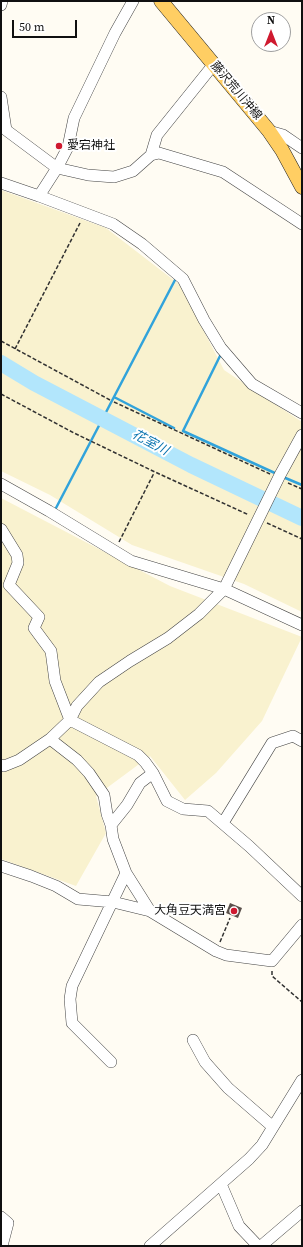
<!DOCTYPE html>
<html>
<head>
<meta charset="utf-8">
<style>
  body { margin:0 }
  #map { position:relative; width:303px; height:1247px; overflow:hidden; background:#fffcf3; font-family:"Source Serif 4",serif }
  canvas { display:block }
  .frame { position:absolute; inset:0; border:2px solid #101010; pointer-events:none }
  .north { position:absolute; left:251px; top:12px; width:40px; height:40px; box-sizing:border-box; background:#fff; border:1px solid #9f9f9f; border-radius:50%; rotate:0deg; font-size:11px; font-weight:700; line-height:16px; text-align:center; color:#101010 }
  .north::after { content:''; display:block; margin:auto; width:14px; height:18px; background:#cf192f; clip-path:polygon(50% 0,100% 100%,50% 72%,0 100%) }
  .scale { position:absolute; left:12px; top:20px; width:65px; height:18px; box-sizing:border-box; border:2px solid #101010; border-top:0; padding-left:5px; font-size:12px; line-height:14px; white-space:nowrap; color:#101010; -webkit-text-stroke:3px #fff; paint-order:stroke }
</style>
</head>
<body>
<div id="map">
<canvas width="303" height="1247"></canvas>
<div class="frame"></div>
<div class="north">N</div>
<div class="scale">50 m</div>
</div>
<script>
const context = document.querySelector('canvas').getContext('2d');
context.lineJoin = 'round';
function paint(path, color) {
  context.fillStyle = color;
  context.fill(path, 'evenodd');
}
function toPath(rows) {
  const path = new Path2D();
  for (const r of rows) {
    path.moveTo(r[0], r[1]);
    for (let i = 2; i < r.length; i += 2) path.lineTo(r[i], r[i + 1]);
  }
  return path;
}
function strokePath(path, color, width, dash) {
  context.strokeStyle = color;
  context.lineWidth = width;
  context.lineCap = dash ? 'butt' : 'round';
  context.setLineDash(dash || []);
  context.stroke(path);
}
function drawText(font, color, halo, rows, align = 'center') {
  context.font = font + ' "Source Serif 4","Noto Sans JP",serif';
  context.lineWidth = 4;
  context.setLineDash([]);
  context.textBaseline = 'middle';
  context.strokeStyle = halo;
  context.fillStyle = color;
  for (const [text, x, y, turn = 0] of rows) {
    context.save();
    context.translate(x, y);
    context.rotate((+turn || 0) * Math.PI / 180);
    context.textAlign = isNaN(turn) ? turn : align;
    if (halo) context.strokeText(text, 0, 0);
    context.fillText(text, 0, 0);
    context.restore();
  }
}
paint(toPath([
  [1,190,106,228,180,285,224,370,302,422,302,612,244,584,132,545,50,495,1,471],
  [1,498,170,586,302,637,262,721,216,773,185,800,150,756,96,796,106,833,76,886,1,859]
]), '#f9f2cf');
strokePath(toPath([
  [220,356,183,431,277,474],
  [114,397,174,428],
  [283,477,302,485],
  [56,508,175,280]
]), '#31a3db', 2.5);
strokePath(toPath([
  [1,363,34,383,191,465,302,518]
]), '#b2e6fc', 16);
paint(toPath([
  [230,903,242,908,238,918,226,913]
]), '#5a504b');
const minor = toPath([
  [1,5,2,1],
  [1,97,6,130,57,168,88,175,114,177,133,171,151,155,159,153,223,172,302,224],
  [269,131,283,135,302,148],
  [151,155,157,135,214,64],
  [1,183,39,196,113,224,142,244,183,279,204,320,221,348,252,384,302,413],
  [39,196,57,168,68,147,74,118,115,33,133,1],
  [1,484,49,511,131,561,224,589,302,625],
  [1,529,17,555,18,563,9,585,39,617,34,628,51,651,55,681,70,720,138,755,145,762,153,773,167,801,183,809,208,811,249,846,302,896],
  [50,739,77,760,89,773,104,795,107,814,111,825],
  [1,765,4,766,19,760,50,739,70,720,77,706,99,682,130,661,168,638,199,614,224,589,280,475,302,435],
  [223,823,272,743,293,736,302,741],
  [1,866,31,876,56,886,78,899,113,902,150,911,216,951,226,955,272,961,302,925],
  [126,873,150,911],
  [193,1040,205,1062,228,1088,273,1127],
  [111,1062,72,1023,70,999,72,986,126,873,113,839,111,825,127,805,140,783,153,773],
  [221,1184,239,1226,258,1246],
  [1,1217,8,1223,2,1246],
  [150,1246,249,1159,262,1145,302,1080],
  [261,1246,302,1211]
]);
const major = toPath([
  [161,1,269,131,282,150,302,187]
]);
strokePath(minor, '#434343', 12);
strokePath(major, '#212121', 15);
strokePath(toPath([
  [1,341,110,400],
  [15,349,80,223],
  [1,394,74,433,155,472,249,515],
  [114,402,270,474],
  [288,483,302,489],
  [267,523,302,539],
  [119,542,154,473],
  [220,942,230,918],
  [272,971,272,976,302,1002]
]), '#323232', 1.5, [4, 2]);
strokePath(minor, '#fff', 11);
strokePath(major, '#ffce63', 14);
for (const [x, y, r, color] of [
  [59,146,4,"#cf192f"],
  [234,911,4,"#cf192f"]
]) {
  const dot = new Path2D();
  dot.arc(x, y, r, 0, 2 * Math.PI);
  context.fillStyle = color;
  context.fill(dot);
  strokePath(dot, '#fff', 1.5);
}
drawText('12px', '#101010', '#fff', [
  ["藤沢荒川沖線",236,91,50]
]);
drawText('12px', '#101010', '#fff', [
  ["愛宕神社",67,146],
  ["大角豆天満宮",226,911,"right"]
], 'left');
drawText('italic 13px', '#0b74b0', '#fff', [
  ["花室川",150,443,28]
]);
</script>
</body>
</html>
